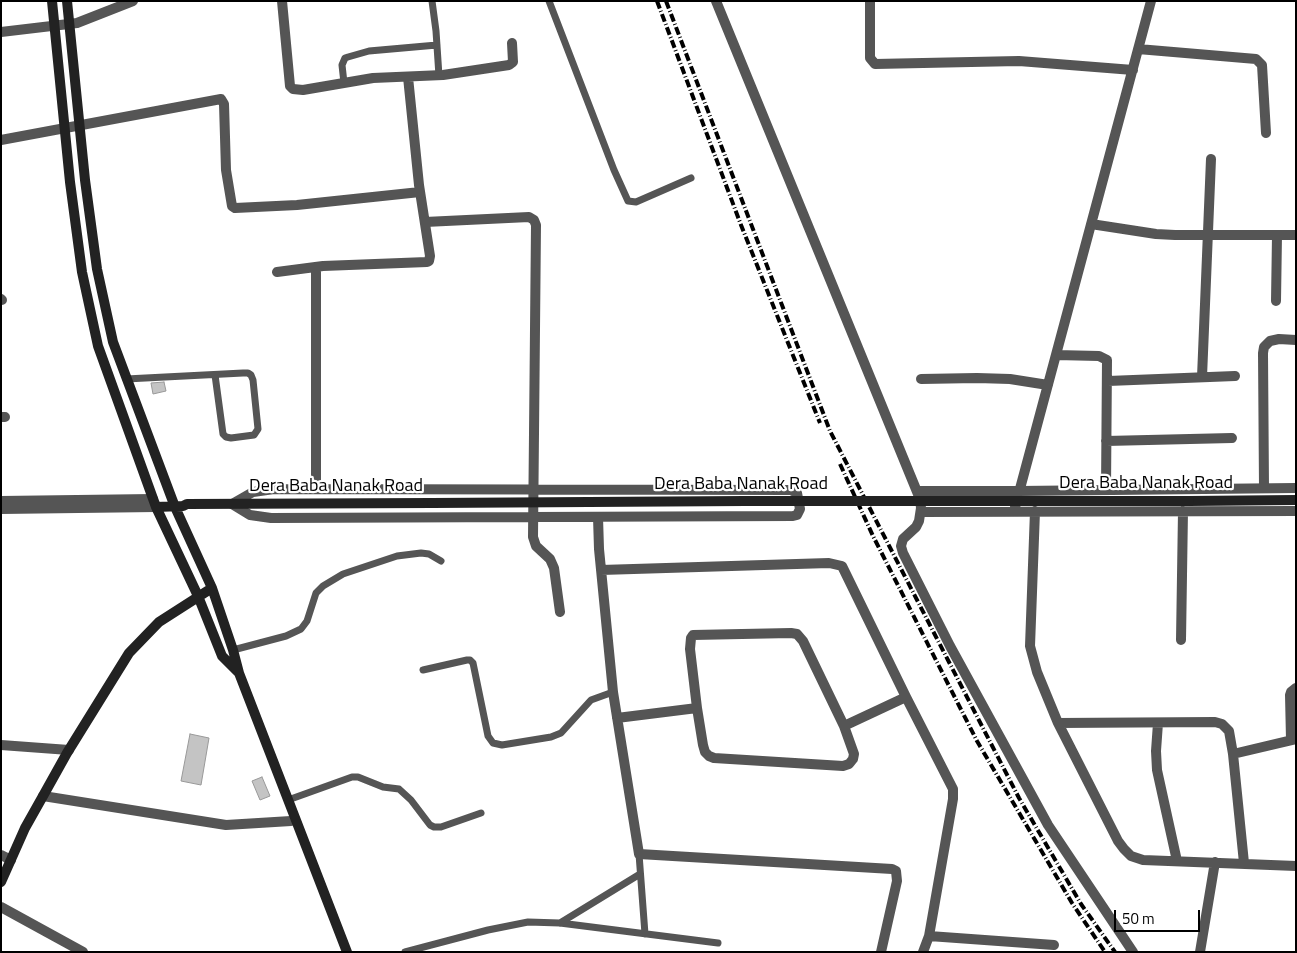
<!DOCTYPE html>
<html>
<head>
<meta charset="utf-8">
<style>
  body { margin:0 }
  #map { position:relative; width:1297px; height:953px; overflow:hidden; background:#fff; font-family:"Titillium Web",sans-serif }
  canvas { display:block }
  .frame { position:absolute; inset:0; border:2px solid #000; pointer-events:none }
  .scale { position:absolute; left:1114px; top:910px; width:86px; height:22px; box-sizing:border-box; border:2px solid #000; border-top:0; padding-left:6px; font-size:15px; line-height:18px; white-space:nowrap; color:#000; -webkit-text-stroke:4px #fff; paint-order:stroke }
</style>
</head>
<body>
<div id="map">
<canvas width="1297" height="953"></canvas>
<div class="frame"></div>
<div class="scale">50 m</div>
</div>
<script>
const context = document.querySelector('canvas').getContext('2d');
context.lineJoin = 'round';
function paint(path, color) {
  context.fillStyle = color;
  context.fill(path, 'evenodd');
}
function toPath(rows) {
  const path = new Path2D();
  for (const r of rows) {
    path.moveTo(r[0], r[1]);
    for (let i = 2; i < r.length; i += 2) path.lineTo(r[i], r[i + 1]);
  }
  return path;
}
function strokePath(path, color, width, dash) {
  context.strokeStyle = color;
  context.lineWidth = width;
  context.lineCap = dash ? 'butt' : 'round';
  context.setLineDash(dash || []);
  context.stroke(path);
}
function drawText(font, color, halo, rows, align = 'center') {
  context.font = font + ' "Titillium Web",sans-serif';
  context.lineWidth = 4.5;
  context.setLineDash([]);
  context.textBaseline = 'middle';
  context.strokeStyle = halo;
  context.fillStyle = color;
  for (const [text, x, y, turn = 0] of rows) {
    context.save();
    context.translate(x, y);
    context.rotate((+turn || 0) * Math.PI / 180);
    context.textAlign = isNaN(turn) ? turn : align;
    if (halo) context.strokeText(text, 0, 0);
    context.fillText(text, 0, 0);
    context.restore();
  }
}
const building = toPath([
  [164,382,166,391,153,394,151,383,164,382],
  [190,734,209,738,201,785,181,781,190,734],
  [262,777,270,796,260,800,252,781,262,777]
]);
paint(building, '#c4c4c4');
strokePath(building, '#999', 1);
strokePath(toPath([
  [432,1,436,31,439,76],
  [549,1,614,170,628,201,636,202,691,178],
  [344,83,342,65,345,58,348,57,369,51,437,45],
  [126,379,243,373,248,373,251,375,253,380,258,429,254,435,231,438,226,437,223,434,215,375],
  [233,650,286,636,301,629,307,621,316,593,323,586,343,574,397,556,421,553,429,554,441,561],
  [423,670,467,660,470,660,473,663,488,736,493,743,502,745,551,737,561,733,591,700,613,692],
  [288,800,352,777,358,777,383,787,399,789,411,800,430,825,434,827,441,827,481,813],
  [639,854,645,934],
  [560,923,640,874],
  [405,952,488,930,528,922,560,923,718,943]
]), '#555', 7);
strokePath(toPath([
  [282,1,290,86,293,89,303,90,373,78,443,75,509,65,513,62,512,43],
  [716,1,920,499,921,508,919,521,916,527,903,539,901,546,903,553,950,646,1048,825,1133,952],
  [870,1,870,58,875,64,1019,61,1133,70],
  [1,32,77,23,133,1],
  [1138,49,1256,59,1262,65,1266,133],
  [1,140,221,99,224,104,226,170,232,206,235,208,297,205,420,192],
  [425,222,529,217,534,220,536,225,533,537,536,546,550,559,554,568,560,612],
  [1091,224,1156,234,1175,235,1296,235],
  [277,272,323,266,427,262,429,261,430,256,419,185,408,77],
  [1,299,2,300],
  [1276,301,1277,235],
  [1056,355,1099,356,1107,360,1106,490],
  [1202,377,1211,159],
  [921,379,977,378,1010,379,1048,385],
  [1108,381,1235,376],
  [1,417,5,417],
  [1106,441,1232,438],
  [1264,488,1263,353,1264,347,1270,341,1279,339,1296,340],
  [274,489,791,490,797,493,800,509,797,515,793,516,271,518,250,515,232,504,253,492,274,489],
  [316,489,316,267],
  [917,491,1019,491,1296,488],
  [1014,511,1151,1],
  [1035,511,1030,646,1037,672,1058,723,1118,841,1124,849,1131,856,1143,860,1296,866],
  [921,512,1296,511],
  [598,517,599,549,613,692,639,854,892,869,896,871,897,881,881,952],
  [601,570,829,563,842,566,906,697,953,789,953,799,929,936,923,952],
  [1181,640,1183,511],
  [697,708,690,649,691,638,693,635,791,633,797,634,803,641,844,726],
  [617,718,697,708,703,745,705,752,709,756,714,758,843,766,849,764,853,759,854,754,844,726,906,697],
  [1058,723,1215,722,1222,724,1229,731,1233,754,1244,863],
  [1158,723,1156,751,1157,770,1177,861],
  [1291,740,1290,695,1291,692,1296,688],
  [1,745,69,750],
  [1233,754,1296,739],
  [43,796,226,825,291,821],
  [1,855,11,860],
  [1,907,83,952],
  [929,936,1054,945],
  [1200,952,1215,862]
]), '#555', 10);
strokePath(toPath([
  [1,501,153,499],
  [1,509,156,507]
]), '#555', 10);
strokePath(toPath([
  [52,1,70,182,82,272,98,346,156,507,198,596,222,656,238,672],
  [67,1,85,180,97,269,113,342,175,507,212,588,233,650,239,673,347,952],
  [1189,501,1296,500],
  [156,507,183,506,187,504,432,503],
  [1,882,25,828,43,796,67,753,129,653,159,622,212,588]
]), '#222', 10);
strokePath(toPath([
  [657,1,741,225,820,423],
  [666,1,830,431,1019,798,1081,904,1115,952],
  [840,464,873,536,977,741,1072,903,1105,952]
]), '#000', 4, [8, 2.5, 1, 2.5]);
strokePath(toPath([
  [432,503,745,501,1189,501]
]), '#222', 10);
drawText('18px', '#000', '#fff', [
  ["Dera Baba Nanak Road",1146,484],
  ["Dera Baba Nanak Road",741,485],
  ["Dera Baba Nanak Road",336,487]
]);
</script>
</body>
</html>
